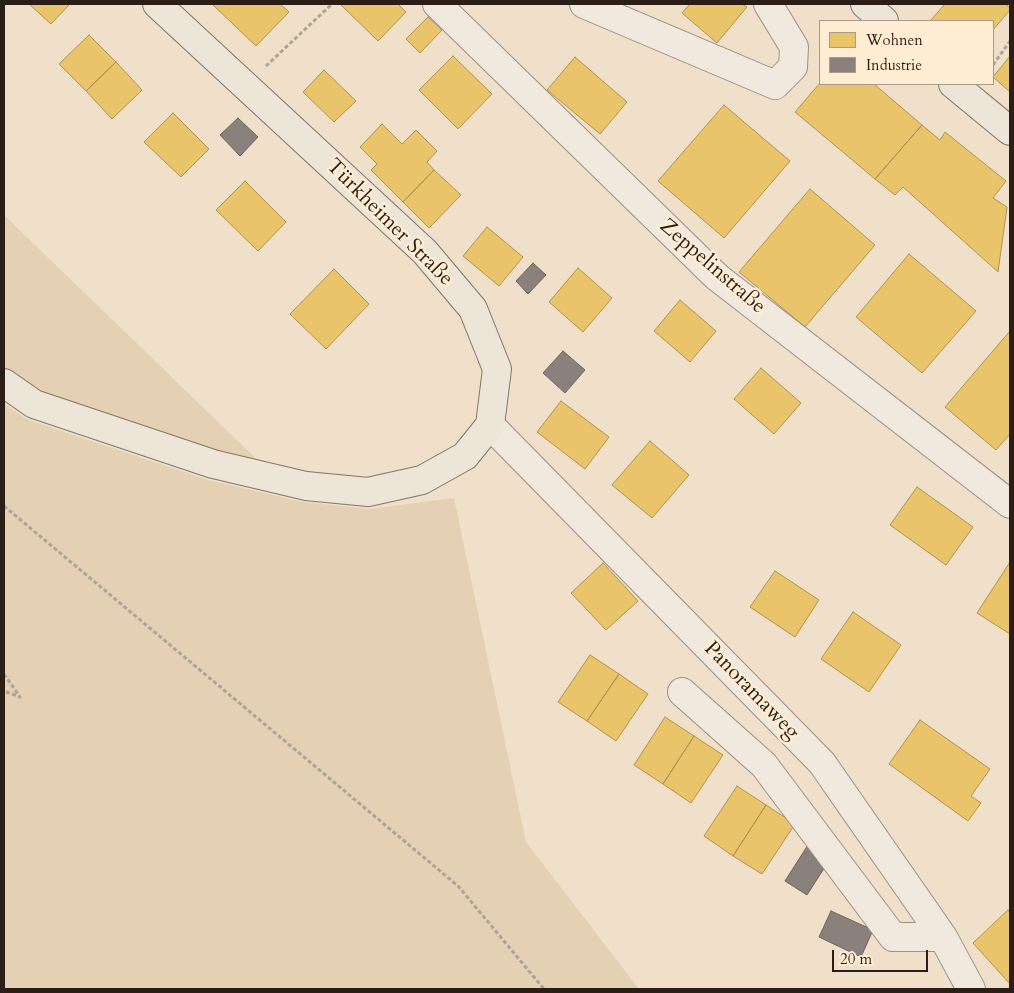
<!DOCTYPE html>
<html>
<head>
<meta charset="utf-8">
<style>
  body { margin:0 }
  #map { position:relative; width:1014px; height:993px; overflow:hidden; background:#f0e0ca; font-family:Cardo,serif }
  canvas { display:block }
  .frame { position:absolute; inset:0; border:5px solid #2b1e16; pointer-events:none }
  .legend { position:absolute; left:819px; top:20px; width:175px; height:65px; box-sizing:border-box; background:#ffedd3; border:1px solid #aa9a87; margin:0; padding:6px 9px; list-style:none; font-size:15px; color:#2b1e16 }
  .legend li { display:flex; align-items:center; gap:10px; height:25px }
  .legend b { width:25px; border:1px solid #aa9a87 }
  .scale { position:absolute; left:832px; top:950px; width:96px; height:22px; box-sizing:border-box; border:2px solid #2b1e16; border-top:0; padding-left:6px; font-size:15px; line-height:18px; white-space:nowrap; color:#2b1e16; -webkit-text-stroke:4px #ffedd3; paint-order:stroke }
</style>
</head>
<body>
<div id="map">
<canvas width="1014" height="993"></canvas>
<div class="frame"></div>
<ul class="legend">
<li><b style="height:14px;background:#e9c46a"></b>Wohnen</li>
<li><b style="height:14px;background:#8a817c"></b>Industrie</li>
</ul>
<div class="scale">20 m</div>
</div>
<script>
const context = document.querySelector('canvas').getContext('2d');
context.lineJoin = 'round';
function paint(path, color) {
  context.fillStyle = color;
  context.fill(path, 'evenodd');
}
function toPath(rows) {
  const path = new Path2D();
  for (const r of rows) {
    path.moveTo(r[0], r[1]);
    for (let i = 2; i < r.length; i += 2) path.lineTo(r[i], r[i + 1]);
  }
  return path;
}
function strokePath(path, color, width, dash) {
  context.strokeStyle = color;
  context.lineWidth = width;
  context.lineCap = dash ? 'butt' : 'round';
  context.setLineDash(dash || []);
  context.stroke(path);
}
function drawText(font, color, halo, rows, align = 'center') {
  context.font = font + ' Cardo,serif';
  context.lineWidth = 5;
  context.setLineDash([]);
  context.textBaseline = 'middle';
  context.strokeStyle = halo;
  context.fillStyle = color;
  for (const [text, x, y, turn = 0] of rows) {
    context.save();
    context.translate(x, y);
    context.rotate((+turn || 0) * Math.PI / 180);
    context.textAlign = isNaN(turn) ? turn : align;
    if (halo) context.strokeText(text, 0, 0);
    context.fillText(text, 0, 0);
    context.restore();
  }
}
paint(toPath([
  [4,215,276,478,4,381],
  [4,403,26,419,208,480,303,502,369,509,454,498,526,842,639,989,4,989]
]), '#e4d0b2');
const homes = toPath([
  [29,4,70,4,51,24,29,4],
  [212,4,280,4,289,12,256,46,212,4],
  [340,4,398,4,406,12,378,41,340,4],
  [690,4,742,4,747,7,717,43,682,13,690,4],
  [945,4,1005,4,1010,8,1010,10,993,30,993,21,933,21,931,20,945,4],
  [428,17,442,30,420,53,406,39,428,17],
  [89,35,116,62,86,91,59,64,89,35],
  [453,56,492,94,458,129,419,90,453,56],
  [1010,56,1010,92,993,77,1010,56],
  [575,57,627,102,600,134,547,90,575,57],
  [116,62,142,90,112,119,86,91,116,62],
  [324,70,356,101,334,122,303,92,324,70],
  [820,83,820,84,874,84,922,125,875,179,795,112,820,83],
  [724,105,790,161,724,238,658,181,724,105],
  [173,113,209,149,181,177,144,142,173,113],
  [382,124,402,144,416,130,437,151,427,162,434,170,403,202,371,170,377,164,360,147,382,124],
  [922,125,940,140,945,132,1006,181,993,198,1007,207,998,272,903,187,895,195,875,179,922,125],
  [434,170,461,195,429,228,403,202,434,170],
  [245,181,286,222,258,251,216,210,245,181],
  [810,189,875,245,805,327,739,272,810,189],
  [487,227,523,257,499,286,463,256,487,227],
  [909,254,976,311,922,373,856,317,909,254],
  [578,268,612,298,583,332,549,302,578,268],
  [334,269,369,304,326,349,290,314,334,269],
  [680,300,716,331,690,362,654,331,680,300],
  [1010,331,1010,434,996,450,945,407,1010,331],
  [761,368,801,403,774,434,734,399,761,368],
  [561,401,609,437,585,469,537,432,561,401],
  [650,441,689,475,652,518,612,485,650,441],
  [917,487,973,527,946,565,890,525,917,487],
  [1010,562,1010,634,977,613,1010,562],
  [603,563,638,601,606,630,571,593,603,563],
  [775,571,819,600,795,637,750,607,775,571],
  [853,612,901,645,869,692,821,659,853,612],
  [590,655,619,674,587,721,558,702,590,655],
  [619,674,648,694,616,741,587,721,619,674],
  [665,717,694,736,663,784,634,765,665,717],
  [920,720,990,769,971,796,981,803,968,821,889,764,920,720],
  [694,736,723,755,691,803,663,784,694,736],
  [737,786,766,805,733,856,704,836,737,786],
  [766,805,795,824,762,874,733,856,766,805],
  [1008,910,1010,913,1010,984,973,943,1008,910]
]);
paint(homes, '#e9c46a');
strokePath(homes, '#b09251', 1);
const industry = toPath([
  [238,118,258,137,240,156,220,135,238,118],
  [533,263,546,275,528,294,516,281,533,263],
  [563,351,585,370,565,393,543,373,563,351],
  [808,845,830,859,807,895,785,881,808,845],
  [831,911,873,930,861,957,819,937,831,911]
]);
paint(industry, '#8a817c');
strokePath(industry, '#6e635d', 1);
const minor = toPath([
  [437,4,717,277,1010,504],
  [584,4,775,85,793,67,794,47,768,4],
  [490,425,822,763,943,937,971,989],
  [682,692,764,765,893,937,943,937]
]);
const major = toPath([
  [865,4,884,21],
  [953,84,1010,131],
  [4,383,34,404,213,464,306,486,368,492,422,480,465,456,490,425,497,369,473,309,425,252,157,4]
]);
strokePath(minor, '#9b9084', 30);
strokePath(major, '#80766b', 30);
strokePath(toPath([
  [993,65,1010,41],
  [266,66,332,4],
  [4,506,458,886,544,989],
  [4,674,20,697,4,691]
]), '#aba49a', 3, [4, 2.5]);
strokePath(minor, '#f1e8de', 28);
strokePath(major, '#ede5d8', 28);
drawText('21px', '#2b1e16', '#ffedd3', [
  ["Türkheimer Straße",389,223,45],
  ["Zeppelinstraße",712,267,41],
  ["Panoramaweg",751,691,46]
]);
</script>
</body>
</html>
